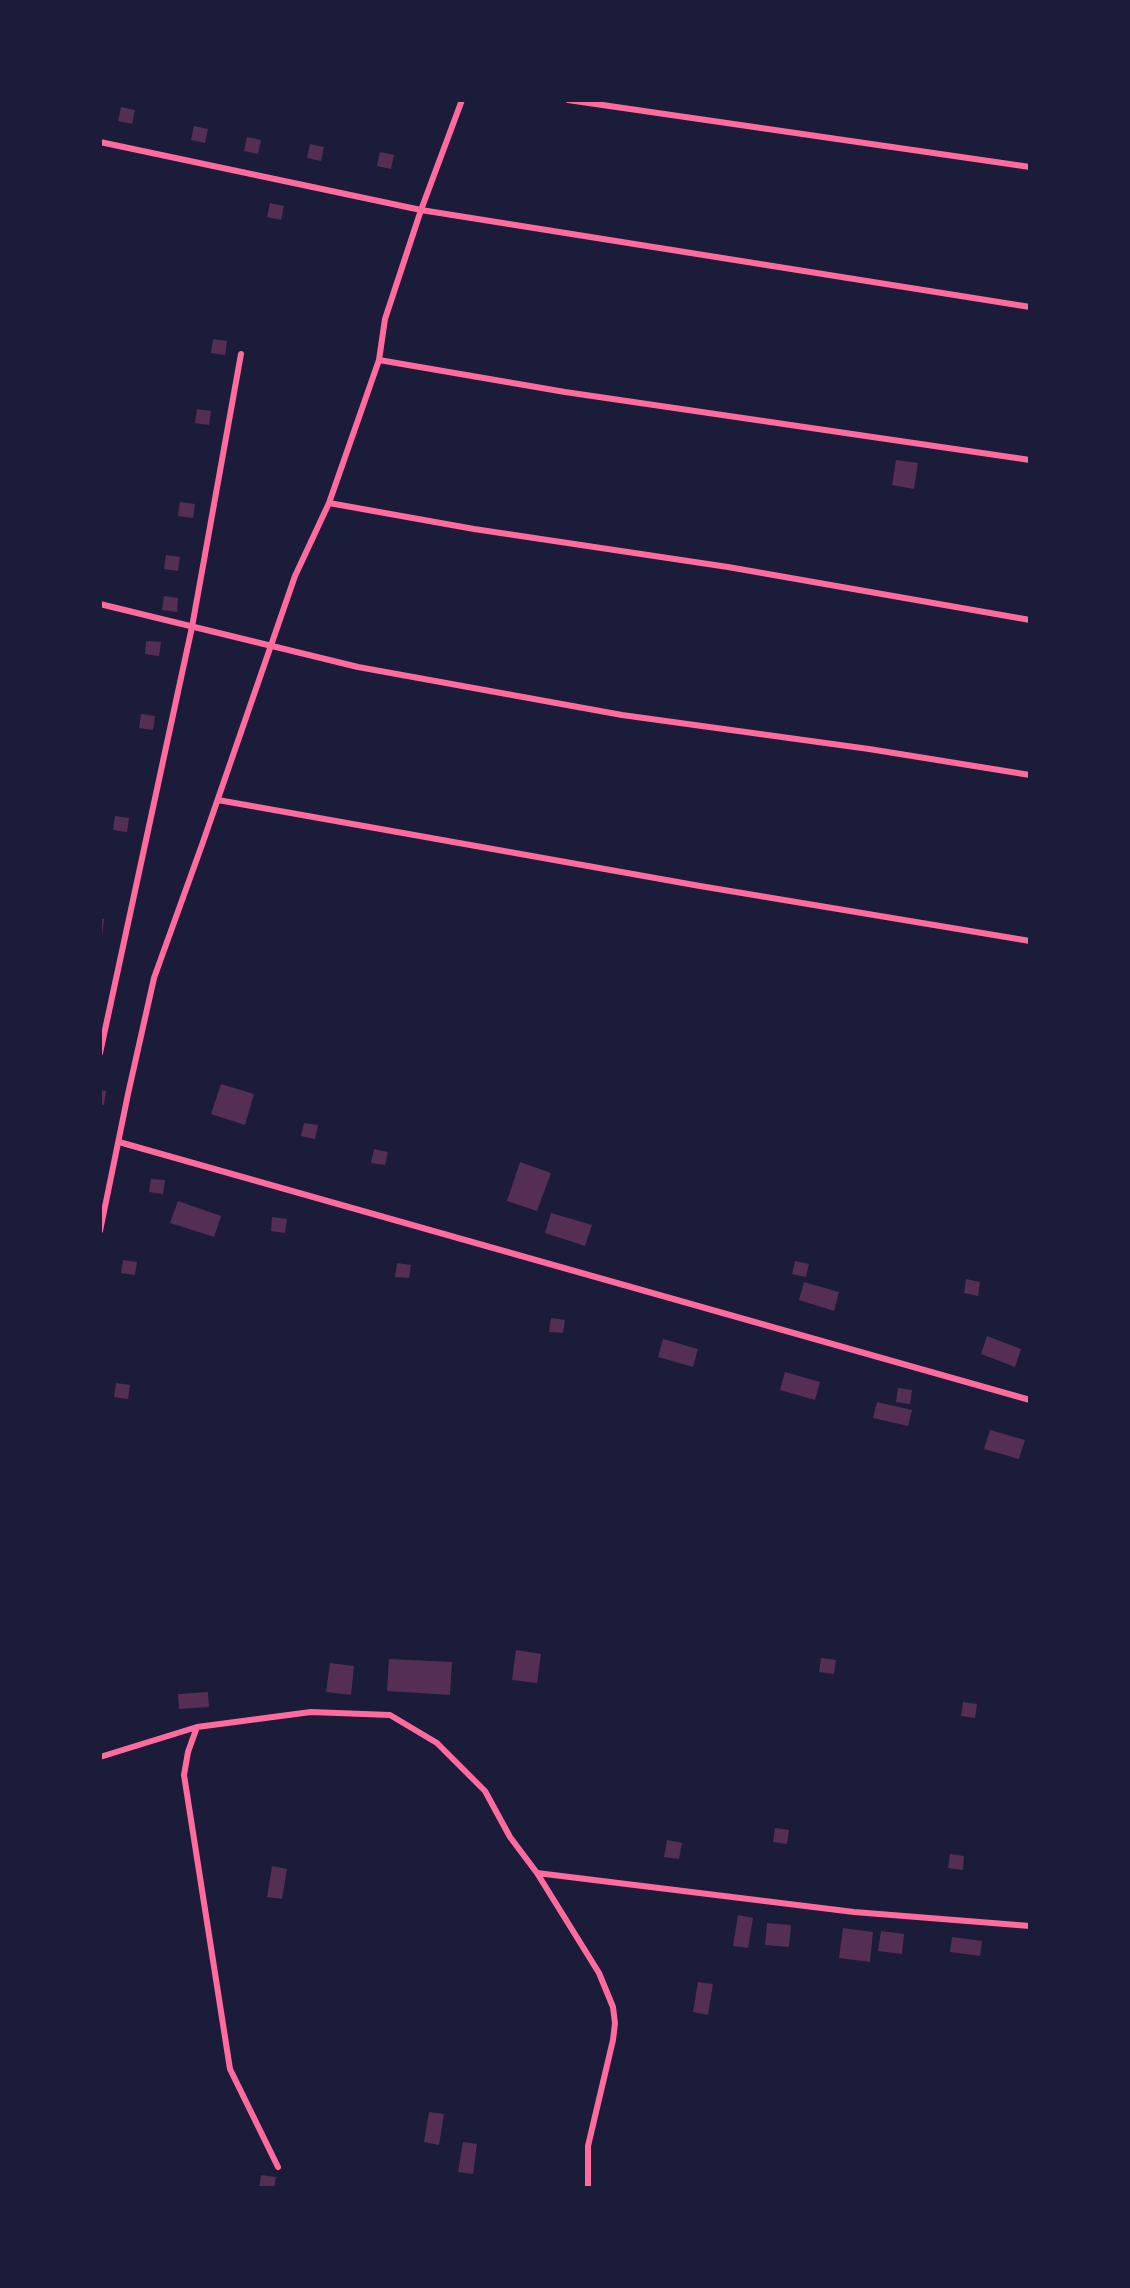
<!DOCTYPE html>
<html>
<head>
<meta charset="utf-8">
<style>
  body { margin:0 }
  #map { position:relative; width:1130px; height:2288px; overflow:hidden; background:#1b1b3a; font-family:"Nunito Sans",sans-serif }
  canvas { display:block }
  .frame { position:absolute; inset:0; border:102px solid #1b1b3a; pointer-events:none }
</style>
</head>
<body>
<div id="map">
<canvas width="1130" height="2288"></canvas>
<div class="frame"></div>
</div>
<script>
const context = document.querySelector('canvas').getContext('2d');
context.lineJoin = 'round';
function paint(path, color) {
  context.fillStyle = color;
  context.fill(path, 'evenodd');
}
function toPath(rows) {
  const path = new Path2D();
  for (const r of rows) {
    path.moveTo(r[0], r[1]);
    for (let i = 2; i < r.length; i += 2) path.lineTo(r[i], r[i + 1]);
  }
  return path;
}
function strokePath(path, color, width, dash) {
  context.strokeStyle = color;
  context.lineWidth = width;
  context.lineCap = dash ? 'butt' : 'round';
  context.setLineDash(dash || []);
  context.stroke(path);
}
paint(toPath([
  [121,107,135,110,132,124,118,121],
  [194,126,208,129,205,143,191,140],
  [247,137,261,140,258,154,244,151],
  [310,144,324,147,321,161,307,158],
  [380,152,394,155,391,169,377,166],
  [270,203,284,206,281,220,267,217],
  [213,339,227,341,225,355,211,353],
  [197,409,211,411,209,425,195,423],
  [896,460,918,463,914,489,892,485],
  [180,502,195,504,193,518,178,516],
  [166,555,180,557,178,571,164,569],
  [164,596,178,598,177,612,162,610],
  [146,641,161,642,159,656,145,654],
  [141,714,155,716,153,730,139,728],
  [115,816,129,818,127,832,113,830],
  [100,918,104,919,102,936,100,936],
  [221,1084,254,1094,245,1125,211,1114],
  [100,1090,106,1091,104,1105,100,1104],
  [304,1123,318,1125,315,1139,301,1136],
  [374,1149,388,1152,385,1165,371,1163],
  [520,1162,551,1173,537,1211,507,1201],
  [151,1179,165,1180,163,1194,149,1192],
  [178,1201,221,1216,214,1237,170,1223],
  [551,1213,592,1225,585,1246,545,1233],
  [272,1217,287,1219,285,1233,271,1231],
  [123,1260,137,1262,135,1275,121,1273],
  [795,1261,809,1264,806,1277,792,1274],
  [397,1263,411,1265,409,1278,395,1277],
  [966,1279,980,1282,978,1296,964,1293],
  [804,1282,839,1292,834,1311,799,1300],
  [551,1318,565,1320,563,1333,549,1332],
  [987,1336,1021,1349,1015,1367,981,1354],
  [663,1339,698,1349,693,1367,658,1357],
  [785,1372,820,1382,815,1400,780,1390],
  [116,1383,130,1385,128,1399,114,1397],
  [898,1388,912,1390,910,1404,896,1402],
  [877,1402,912,1410,908,1426,873,1418],
  [990,1430,1025,1440,1019,1459,984,1449],
  [516,1650,541,1654,537,1683,512,1680],
  [821,1658,836,1660,834,1674,819,1672],
  [389,1659,452,1662,450,1695,387,1691],
  [330,1663,354,1666,351,1695,326,1692],
  [208,1692,209,1707,179,1709,178,1694],
  [963,1702,977,1704,975,1718,961,1716],
  [775,1828,789,1830,787,1844,773,1842],
  [667,1840,682,1843,679,1859,664,1857],
  [950,1854,964,1856,963,1870,948,1868],
  [272,1866,287,1869,282,1899,267,1897],
  [738,1915,753,1918,748,1948,733,1946],
  [767,1923,791,1925,789,1947,765,1945],
  [843,1928,873,1932,870,1962,839,1958],
  [881,1931,904,1934,902,1954,878,1951],
  [952,1937,982,1941,980,1956,950,1952],
  [698,1982,713,1984,708,2015,693,2012],
  [429,2112,444,2114,439,2145,424,2142],
  [463,2142,477,2144,473,2174,458,2172],
  [261,2175,276,2177,274,2188,259,2188]
]), '#542f53');
strokePath(toPath([
  [568,100,1030,167],
  [100,142,421,210,1030,307],
  [379,360,565,392,1030,460],
  [329,503,474,529,728,567,1030,620],
  [100,604,358,667,622,715,869,749,1030,775],
  [218,800,700,886,1030,941],
  [100,1053,192,627,241,354],
  [119,1142,1030,1400],
  [100,1231,128,1094,154,978,203,842,295,576,329,503,379,360,385,319,421,210,462,100],
  [197,1727,188,1752,184,1775,230,2069,278,2167],
  [100,1757,197,1727,311,1712,390,1715,437,1743,485,1791,510,1837,537,1873,854,1912,1030,1926],
  [537,1873,599,1973,613,2007,615,2023,613,2040,588,2146,588,2188]
]), '#ff6b9d', 6);
</script>
</body>
</html>
